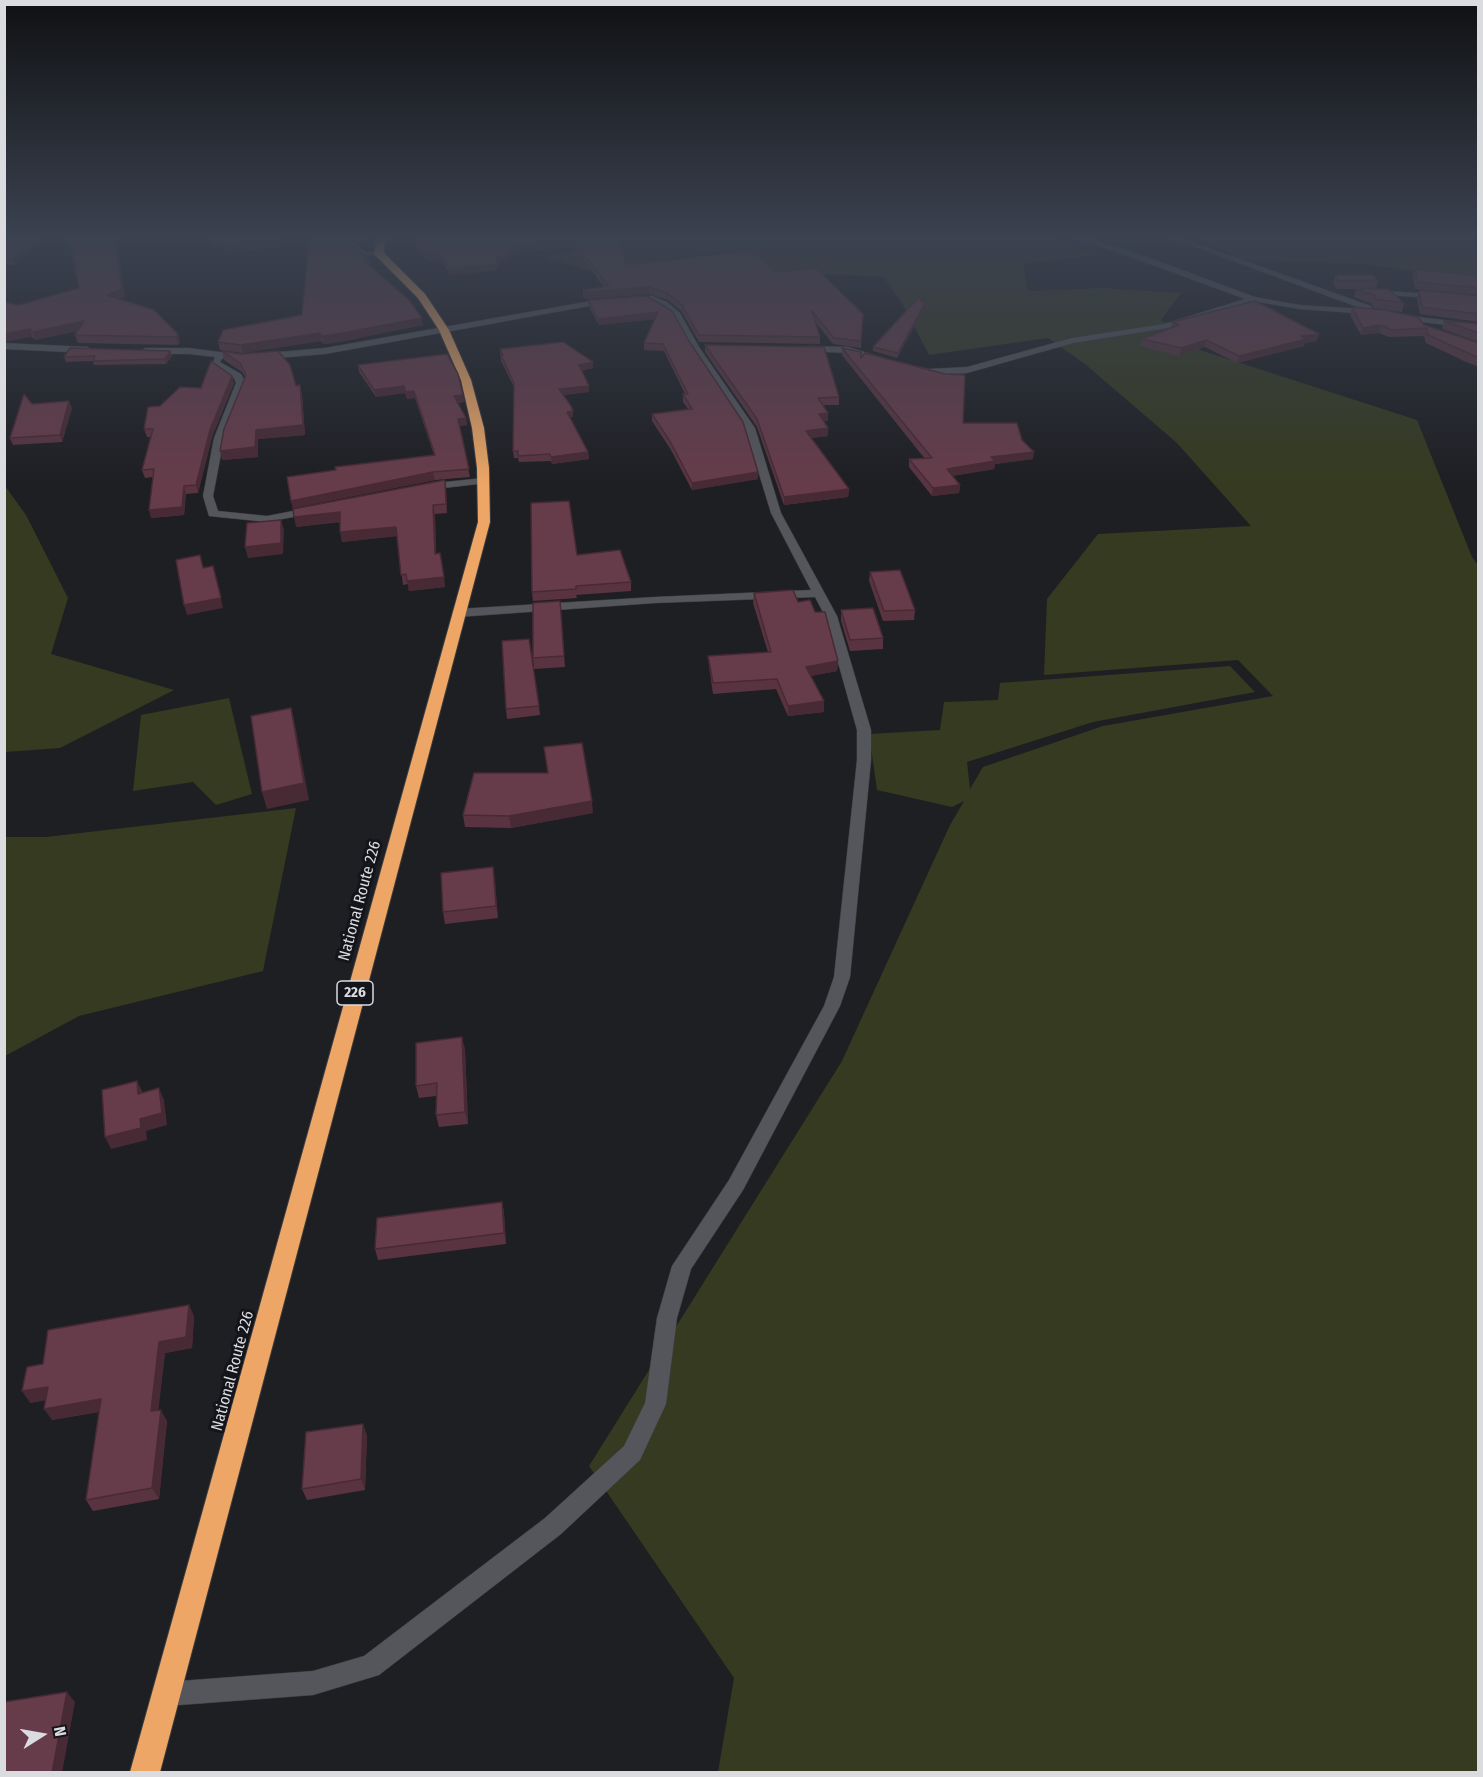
<!DOCTYPE html>
<html>
<head>
<meta charset="utf-8">
<style>
  body { margin:0 }
  #map { position:relative; width:1483px; height:1777px; overflow:hidden; background:#1e1f23; font-family:"Fira Sans Condensed",sans-serif }
  canvas { display:block }
  .frame { position:absolute; inset:0; border:6px solid #dbdcdf; pointer-events:none }
  .north { position:absolute; left:12px; top:1705px; width:60px; height:60px; -webkit-text-stroke:4px #14151a; paint-order:stroke; rotate:79deg; font-size:16px; font-weight:700; line-height:24px; text-align:center; color:#dbdcdf }
  .north::after { content:''; display:block; margin:auto; width:21px; height:27px; background:#dbdcdf; clip-path:polygon(50% 0,100% 100%,50% 72%,0 100%) }
</style>
</head>
<body>
<div id="map">
<canvas width="1483" height="1777"></canvas>
<div class="frame"></div>
<div class="north">N</div>
</div>
<script>
const context = document.querySelector('canvas').getContext('2d');
context.lineJoin = 'round';
function paint(path, color) {
  context.fillStyle = color;
  context.fill(path, 'evenodd');
}
function toPath(rows) {
  const path = new Path2D();
  for (const r of rows) {
    path.moveTo(r[0], r[1]);
    for (let i = 2; i < r.length; i += 2) path.lineTo(r[i], r[i + 1]);
  }
  return path;
}
function strokePath(path, color, width, dash) {
  context.strokeStyle = color;
  context.lineWidth = width;
  context.lineCap = dash ? 'butt' : 'round';
  context.setLineDash(dash || []);
  context.stroke(path);
}
function drawText(font, color, halo, rows, align = 'center') {
  context.font = font + ' "Fira Sans Condensed",sans-serif';
  context.lineWidth = 6;
  context.setLineDash([]);
  context.textBaseline = 'middle';
  context.strokeStyle = halo;
  context.fillStyle = color;
  for (const [text, x, y, turn = 0] of rows) {
    context.save();
    context.translate(x, y);
    context.rotate((+turn || 0) * Math.PI / 180);
    context.textAlign = isNaN(turn) ? turn : align;
    if (halo) context.strokeText(text, 0, 0);
    context.fillText(text, 0, 0);
    context.restore();
  }
}
paint(toPath([
  [620,236,1047,236,1096,255,1023,264,1028,291,1103,288,1181,293,1161,320,1200,350,1417,420,1472,557,1478,565,1478,1772,718,1772,734,1678,589,1466,842,1061,950,825,964,801,952,807,877,790,869,734,940,730,944,702,998,700,1000,683,1230,666,1255,692,1093,722,967,762,970,789,983,767,1103,726,1273,696,1238,660,1044,675,1047,599,1098,534,1251,526,1177,443,1085,364,1048,338,929,355,903,305,884,277,762,271,749,250,716,252,590,271,545,257,622,242],
  [1193,236,1478,236,1478,280,1362,264,1246,260],
  [5,486,26,515,68,598,51,654,174,690,60,748,5,752],
  [229,698,252,794,216,805,193,782,133,791,141,715],
  [296,808,263,971,79,1016,5,1056,5,837,46,837]
]), '#353a20');
const minor = toPath([
  [338,236,346,236,364,251,383,254,379,256,359,255,339,241,338,236],
  [1067,236,1079,236,1145,256,1255,297,1299,305,1363,309,1165,236,1176,236,1371,306,1373,312,1369,314,1299,309,1253,301,1168,328,1073,343,967,373,929,375,917,372,917,368,920,367,929,369,967,367,1072,338,1164,324,1245,299,1139,260,1067,236],
  [1374,290,1478,297,1478,301,1371,294,1370,292,1374,290],
  [635,296,652,296,667,302,680,313,699,347,755,428,781,513,837,616,871,730,871,760,850,977,840,1006,743,1190,691,1269,677,1318,666,1404,640,1460,561,1534,379,1675,313,1695,166,1706,157,1703,154,1694,157,1685,166,1682,313,1671,364,1656,545,1518,624,1446,645,1403,657,1318,672,1266,729,1180,824,1006,834,977,857,760,857,730,825,616,815,597,655,603,458,617,452,613,458,609,655,597,811,590,771,513,745,428,691,347,674,316,661,306,648,300,632,300,631,298,635,296],
  [608,298,611,298,611,302,325,354,243,361,223,358,220,362,241,374,246,383,224,438,213,496,218,511,267,516,314,507,319,510,314,513,267,522,209,516,203,496,214,438,236,383,234,378,212,365,215,357,189,354,145,354,141,351,145,348,189,348,243,355,325,348,608,298],
  [1401,315,1478,324,1478,329,1398,319,1397,317,1401,315],
  [4,343,88,347,92,350,88,353,4,349,4,343],
  [806,346,848,347,901,363,897,366,848,353,803,351,802,349,806,346],
  [483,478,488,481,487,483,426,490,421,487,426,484,483,478]
]);
const highway = toPath([
  [381,236,390,236,384,244,384,253,425,294,449,330,471,380,484,428,489,468,490,522,160,1772,130,1772,478,522,477,468,472,428,461,380,439,330,418,298,374,254,376,244,381,236]
]);
strokePath(minor, '#3b3c3f', 1);
strokePath(highway, '#3b3c3f', 2);
paint(minor, '#54565b');
paint(highway, '#eda666');
paint(toPath([
  [17,236,43,236,43,237,15,265,4,265,4,241],
  [69,236,116,236,125,297,119,299,178,334,180,342,178,345,78,343,75,335,78,331,35,340,32,337,19,305,79,288],
  [349,236,367,236,360,245],
  [617,236,626,265,776,272,863,314,861,348,833,344,816,323,820,337,820,344,699,342,682,312,668,300,649,294,585,299,583,296,583,290,604,287,573,247,508,253,509,261,497,262,498,270,450,275,440,260,428,261,417,251,416,244],
  [369,259,370,265,423,325,339,342,324,344,321,341,243,353,220,350,218,342,302,315],
  [1415,269,1479,276,1479,295,1415,289,1412,276],
  [1335,275,1378,280,1376,289,1404,303,1402,312,1373,308,1372,304,1354,297,1356,289,1336,289,1333,284],
  [1419,290,1479,296,1479,322,1420,314,1417,298],
  [647,296,758,479,692,490,671,450,652,421,652,414,688,409,683,402,683,394,685,394,664,351,644,350,644,343,654,319,599,325,589,307,588,300],
  [925,307,897,358,873,351,873,347],
  [1352,307,1424,325,1479,343,1479,367,1464,361,1426,343,1424,336,1389,337,1379,333,1361,335,1350,315],
  [1444,321,1479,324,1479,342,1442,329],
  [1172,322,1317,341,1305,343,1304,346,1237,363,1205,347,1179,356,1140,346,1142,339,1171,328],
  [705,345,839,397,839,405,823,405,828,413,828,421,824,421,828,428,828,436,811,438,849,489,848,497,784,505,757,427,705,352],
  [70,348,172,356,166,364,94,365,93,361,66,362,64,357],
  [842,348,861,358,963,423,1022,440,1033,459,995,464,994,469,952,476,960,485,959,493,932,496,909,467,909,459,925,459,842,355],
  [500,349,593,368,582,371,589,386,589,392,563,395,573,417,570,417,588,452,589,459,552,464,551,461,519,462,518,458,514,458,513,451,514,387,501,361],
  [222,351,296,386,300,385,302,395,305,435,258,439,258,457,222,460,245,377,242,372,224,360],
  [358,365,463,395,464,402,458,403,466,418,467,425,459,426,470,477,435,480,293,508,291,501,336,470,434,455,415,398,407,399,405,393,376,397,359,372],
  [234,383,212,437,198,493,186,494,184,515,151,518,153,477,145,478,142,470,151,437,147,437,144,429,201,388],
  [32,404,72,408,62,442,13,445,10,438],
  [445,480,446,489,447,513,435,514,436,554,440,553,445,587,409,591,408,584,403,585,397,536,342,542,340,522,296,527],
  [577,555,631,582,631,591,576,595,577,598,533,601,532,592],
  [870,572,915,610,914,620,883,621,869,581],
  [754,593,798,602,838,661,837,671,811,676,824,712,788,716,776,689,713,694,709,666,708,656,768,652,753,603],
  [560,601,565,667,534,669,533,658],
  [841,610,883,638,883,649,850,651,841,621],
  [539,706,540,715,507,719,506,709],
  [593,813,511,828,465,827,463,815],
  [493,867,498,918,445,924,443,912],
  [465,1049,468,1124,439,1127,436,1115,436,1096,419,1098,416,1086],
  [502,1202,504,1213,506,1244,378,1260,375,1249],
  [194,1316,192,1348,165,1353,158,1410,167,1421,159,1499,93,1511,86,1500,99,1412,52,1420,46,1400,30,1403,43,1364],
  [367,1435,365,1490,307,1500,302,1489]
]), '#593440');
paint(toPath([
  [36,236,43,236,43,237,15,265,13,259],
  [115,236,116,236,125,297,109,302,107,295],
  [360,236,367,236,360,245,359,238],
  [221,238,222,246,213,247,211,239],
  [279,239,281,247,225,253,224,245],
  [572,241,573,247,506,253,505,246],
  [439,254,440,260,428,261,427,255],
  [509,255,509,261,496,262,496,256],
  [498,264,498,270,450,275,450,269],
  [649,287,649,294,585,299,584,292],
  [925,303,925,307,897,358,898,353],
  [658,312,658,319,599,325,598,319],
  [422,318,423,325,339,342,324,344,322,336],
  [84,321,87,329,35,340,33,332],
  [1381,325,1379,333,1361,335,1363,328],
  [30,329,32,337,4,342,4,334],
  [320,333,321,341,243,353,241,345],
  [178,334,180,342,178,345,176,337],
  [1319,334,1317,341,1305,343,1304,346,1237,363,1239,356,1301,336],
  [1206,340,1205,347,1179,356,1181,348],
  [170,351,172,356,166,364,165,359],
  [593,362,593,368,580,371,579,365],
  [232,376,234,383,212,437,198,493,196,485,210,430],
  [300,385,302,395,305,435,258,439,258,457,222,460,220,451,256,430],
  [404,386,405,393,376,397,374,390],
  [589,386,589,392,559,395,559,389],
  [414,391,415,398,407,399,406,392],
  [463,395,464,402,455,403,454,396],
  [69,401,72,408,62,442,60,435],
  [573,411,573,417,568,418,567,412],
  [828,413,828,421,819,422,819,414],
  [466,418,467,425,459,426,458,419],
  [828,428,828,436,805,439,806,431],
  [588,452,589,459,552,464,551,457],
  [1034,452,1033,459,995,464,994,469,946,477,947,469,991,457],
  [433,472,435,480,293,508,291,501],
  [758,472,758,479,692,490,692,483],
  [445,480,446,489,447,513,446,504],
  [960,485,959,493,932,496,933,488],
  [184,486,186,494,184,515,151,518,149,510],
  [849,489,848,497,784,505,784,497],
  [433,505,435,514,436,564,435,554],
  [340,512,342,521,296,527,294,517],
  [281,520,284,530,283,554,248,558,245,547],
  [396,527,398,536,342,542,340,532],
  [213,566,223,608,187,615,184,605],
  [444,577,445,587,409,591,407,581],
  [838,661,837,671,806,677,806,667],
  [824,701,824,712,788,716,788,706],
  [291,708,295,725,309,800,267,809,262,792],
  [592,801,593,813,511,828,509,816],
  [493,867,495,879,498,918,496,906],
  [462,1037,465,1049,468,1124,465,1112],
  [137,1081,143,1093,138,1094],
  [159,1088,164,1100,167,1125,146,1131,147,1140,111,1149,105,1137,140,1119],
  [502,1202,504,1213,506,1244,504,1233],
  [189,1305,194,1316,192,1348,165,1353,157,1422,151,1411,159,1342],
  [48,1387,55,1398,30,1403,22,1391],
  [101,1399,108,1410,52,1420,44,1409],
  [161,1410,167,1421,159,1499,152,1488],
  [363,1424,367,1435,365,1490,361,1479],
  [67,1692,75,1702,62,1773,52,1773]
]), '#482a34');
const building = toPath([
  [17,236,36,236,13,259,4,259,4,241,17,236],
  [69,236,115,236,122,289,107,295,154,310,178,334,176,337,75,335,84,321,33,332,30,329,4,334,4,302,19,305,79,288,69,236],
  [210,236,278,236,279,239,224,245,221,238,211,239,210,236],
  [316,236,338,236,369,259,363,260,409,300,422,318,337,334,322,336,320,333,241,345,218,342,223,330,302,315,309,241,315,240,316,236],
  [417,236,617,236,626,265,752,250,776,272,816,268,863,314,861,341,834,338,812,311,820,337,699,335,682,305,667,293,649,287,584,292,583,290,609,286,572,241,505,246,509,255,496,256,498,264,450,269,439,254,427,255,416,244,417,236],
  [1415,269,1479,276,1479,288,1417,282,1415,269],
  [1335,275,1372,275,1378,280,1338,281,1335,275],
  [1356,289,1388,289,1404,303,1376,299,1374,295,1356,289],
  [1419,290,1479,296,1479,314,1422,307,1419,290],
  [647,296,672,311,689,341,743,422,758,472,692,483,671,443,652,414,692,409,683,394,688,394,663,344,644,343,658,312,598,319,588,300,647,296],
  [918,298,925,303,898,353,873,347,918,298],
  [1255,301,1319,334,1301,336,1306,339,1239,356,1206,340,1181,348,1142,339,1179,325,1172,322,1255,301],
  [1352,307,1384,310,1418,317,1424,325,1479,343,1479,358,1428,335,1427,328,1391,330,1381,325,1363,328,1352,307],
  [1444,321,1479,324,1479,333,1444,321],
  [563,342,593,362,579,365,589,386,559,389,571,406,573,411,567,412,588,452,551,457,550,454,518,456,518,451,513,451,514,383,501,355,503,355,500,349,563,342],
  [705,345,824,347,839,397,818,398,828,413,819,414,828,428,806,431,849,489,784,497,757,419,705,345],
  [70,348,170,351,165,359,93,361,95,356,64,357,70,348],
  [842,348,861,352,861,358,865,353,945,374,965,375,963,423,1017,423,1022,440,1034,452,991,457,995,461,947,469,960,485,933,488,909,459,932,458,842,348],
  [222,351,241,354,278,351,290,365,296,386,300,385,303,425,256,430,255,447,220,451,224,429,246,375,240,363,222,351],
  [447,354,458,374,463,395,454,396,466,418,458,419,469,469,433,472,291,501,287,477,336,470,335,467,435,455,414,391,406,392,404,386,374,390,358,365,447,354],
  [211,361,232,376,210,430,196,485,184,486,182,507,149,510,154,469,142,470,153,429,144,429,148,407,160,406,180,387,201,388,211,361],
  [24,394,32,404,69,401,60,435,10,438,24,394],
  [445,480,446,504,433,505,435,554,440,553,444,577,407,581,406,574,401,575,396,527,340,532,340,512,294,517,293,509,445,480],
  [569,501,577,555,620,550,631,582,576,586,576,589,532,592,531,503,569,501],
  [281,520,281,543,245,547,247,523,281,520],
  [200,555,203,568,213,566,221,598,184,605,176,560,200,555],
  [900,570,915,610,884,611,870,572,900,570],
  [793,590,798,602,810,600,815,612,825,612,838,661,806,667,824,701,788,706,777,679,713,683,708,656,771,652,754,593,793,590],
  [560,601,564,656,533,658,533,603,560,601],
  [873,608,883,638,850,640,841,610,873,608],
  [529,639,539,706,506,709,502,641,529,639],
  [291,708,304,783,262,792,251,716,291,708],
  [582,743,592,801,509,816,463,815,474,773,548,773,544,747,582,743],
  [493,867,496,906,443,912,441,873,493,867],
  [462,1037,465,1112,436,1115,437,1083,416,1086,416,1043,462,1037],
  [137,1081,138,1094,159,1088,162,1113,140,1119,141,1128,105,1137,102,1090,137,1081],
  [502,1202,504,1233,375,1249,377,1218,502,1202],
  [189,1305,186,1337,159,1342,151,1411,161,1410,152,1488,86,1500,101,1399,44,1409,48,1387,22,1391,27,1367,43,1364,48,1330,189,1305],
  [363,1424,361,1479,302,1489,306,1432,363,1424],
  [67,1692,52,1773,4,1773,4,1702,67,1692]
]);
paint(building, '#673c4a');
strokePath(building, '#482a34', 1.5);
const sky = context.createLinearGradient(0, 0, 0, 485);
sky.addColorStop(0, '#101113');
sky.addColorStop(0.49, '#3b4250');
sky.addColorStop(1, '#3b425000');
context.fillStyle = sky;
context.fillRect(0, 0, 1483, 485);
for (const [x, y, w] of [
  [355,993,36]
]) {
  const box = new Path2D();
  box.roundRect(x - w / 2, y - 12, w, 24, 4.5);
  context.fillStyle = '#14151a';
  context.fill(box);
  strokePath(box, '#dbdcdf', 1.5);
}
drawText('bold 15px', '#dbdcdf', null, [
  ["226",355,993]
]);
drawText('16px', '#dbdcdf', '#14151a', [
  ["National Route 226",360,901,-75],
  ["National Route 226",233,1371,-75]
]);
</script>
</body>
</html>
